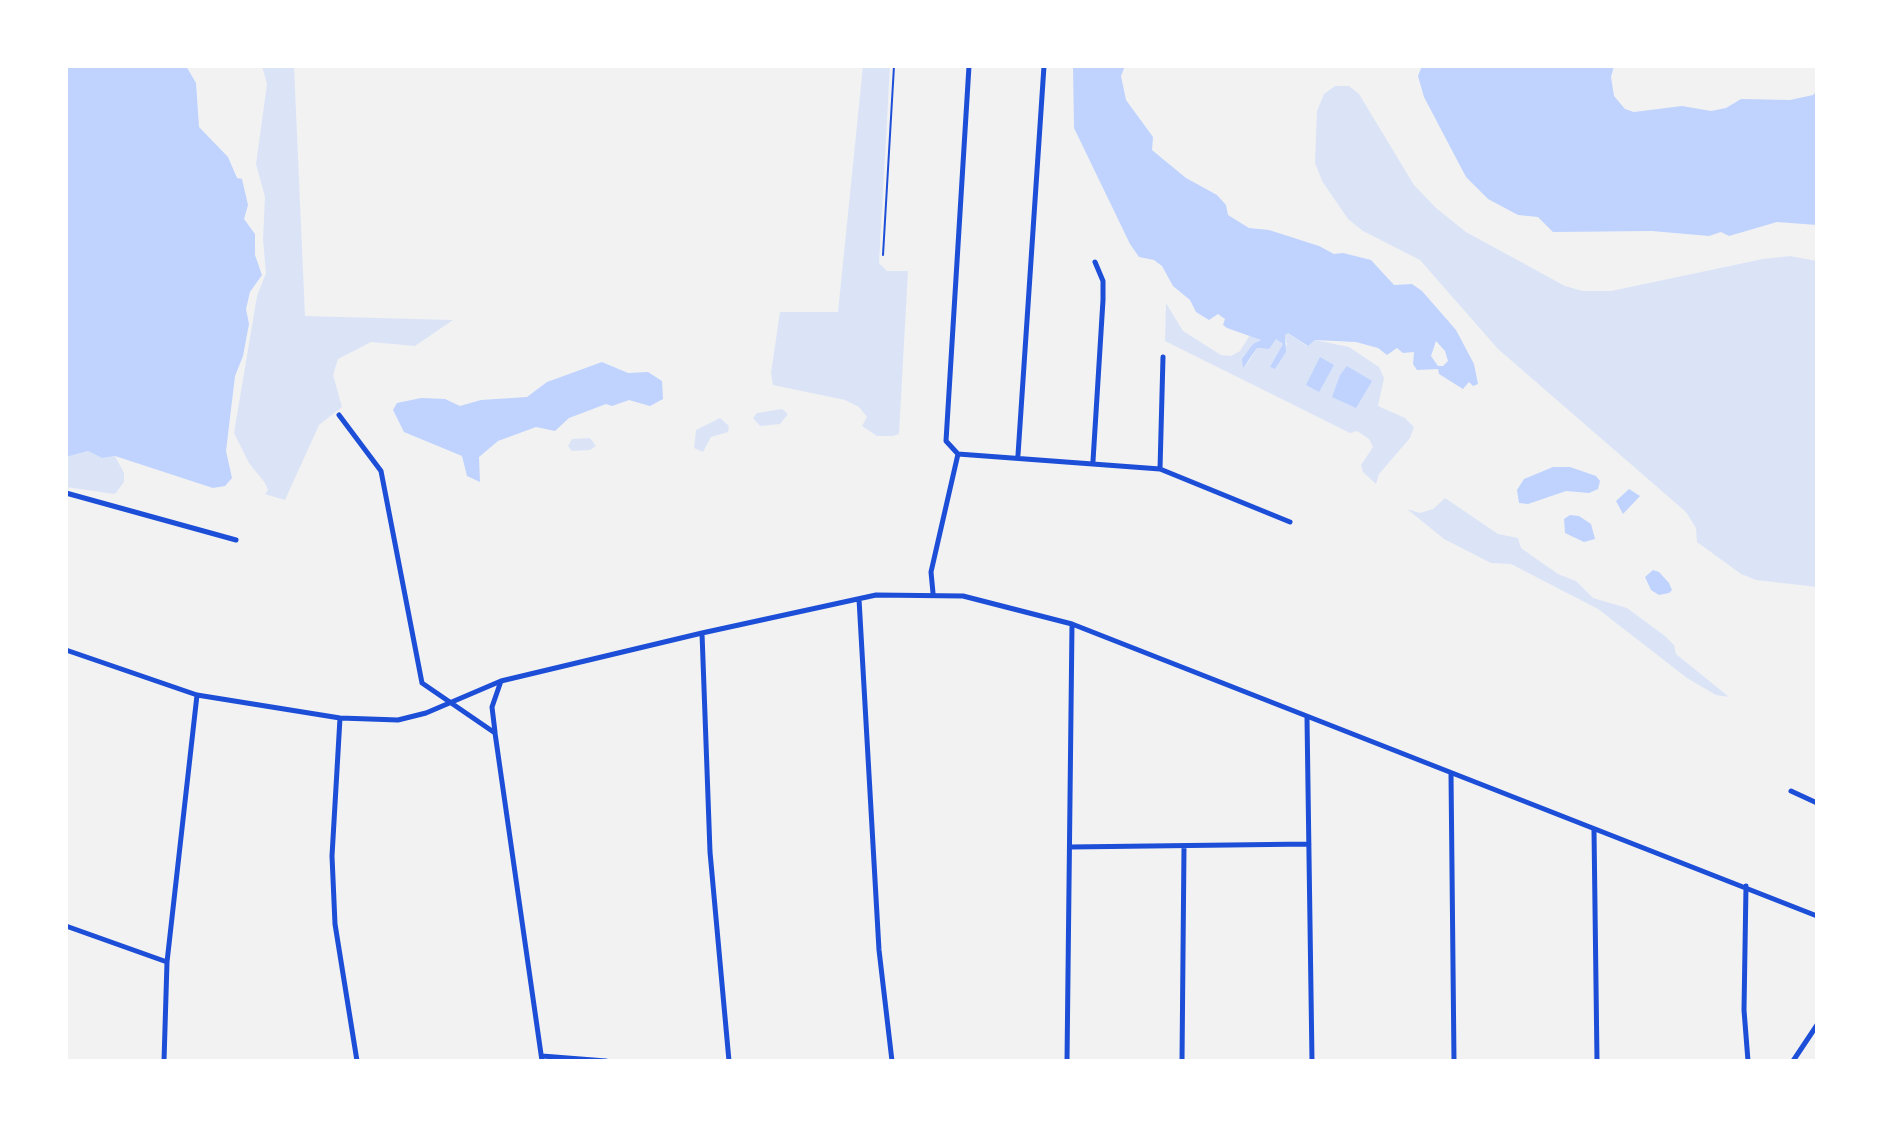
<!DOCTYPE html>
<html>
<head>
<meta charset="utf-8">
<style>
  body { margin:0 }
  #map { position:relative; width:1883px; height:1127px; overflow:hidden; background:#f2f2f2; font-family:"Sofia Sans Condensed",sans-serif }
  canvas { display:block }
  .frame { position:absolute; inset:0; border:68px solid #fff; pointer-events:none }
</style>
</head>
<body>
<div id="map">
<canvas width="1883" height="1127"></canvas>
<div class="frame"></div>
</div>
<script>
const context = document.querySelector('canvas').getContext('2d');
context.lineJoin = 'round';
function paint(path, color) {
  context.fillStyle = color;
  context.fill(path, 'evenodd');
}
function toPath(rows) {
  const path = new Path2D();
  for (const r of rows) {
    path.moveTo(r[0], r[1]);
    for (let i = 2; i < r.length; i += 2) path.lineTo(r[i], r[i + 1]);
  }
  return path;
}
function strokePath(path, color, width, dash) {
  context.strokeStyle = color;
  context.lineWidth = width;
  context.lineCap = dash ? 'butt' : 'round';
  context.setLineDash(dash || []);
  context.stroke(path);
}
paint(toPath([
  [262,66,294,66,305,316,453,320,415,346,371,342,338,359,333,375,342,407,319,425,285,500,265,494,268,490,265,483,249,463,234,433,257,296,266,273,263,240,265,197,256,164,267,84],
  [863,66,890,66,879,263,887,271,908,271,899,434,893,436,877,436,862,426,867,417,859,407,845,400,773,385,771,373,780,312,838,312],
  [1335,86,1349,86,1359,94,1414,185,1436,208,1466,232,1565,286,1583,291,1611,291,1763,259,1790,256,1817,261,1817,587,1756,580,1741,574,1697,542,1696,528,1686,512,1498,349,1420,260,1363,231,1348,219,1322,181,1315,163,1317,111,1324,94],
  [1166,303,1183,331,1221,355,1231,356,1240,351,1250,335,1262,341,1257,342,1246,366,1257,348,1266,349,1276,339,1283,344,1274,362,1281,359,1287,344,1284,334,1288,333,1307,346,1315,340,1349,347,1379,367,1384,378,1378,406,1405,418,1414,427,1410,438,1379,474,1376,484,1363,472,1361,465,1373,447,1369,439,1357,431,1350,433,1165,341],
  [782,409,788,414,780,424,760,426,753,418,757,413],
  [720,418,729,426,728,432,711,437,703,452,694,448,696,430],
  [590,438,596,446,590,450,572,451,568,446,572,439],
  [88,451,102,458,115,456,124,473,124,482,115,494,66,487,66,457],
  [1445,498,1498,534,1518,538,1521,548,1558,574,1576,581,1593,598,1627,608,1665,636,1674,645,1676,654,1729,697,1716,695,1687,678,1598,609,1511,564,1491,563,1444,539,1407,509,1420,513,1433,509]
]), '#dbe4f7');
paint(toPath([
  [66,66,186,66,196,83,199,127,228,157,237,178,242,179,248,205,244,219,255,234,255,255,262,275,250,292,246,309,249,324,243,356,235,376,226,451,232,478,225,486,213,488,115,456,102,458,88,451,66,457],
  [1073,66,1125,66,1121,76,1126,100,1153,137,1152,150,1186,178,1217,195,1226,205,1228,215,1249,228,1269,230,1319,246,1334,254,1343,253,1371,260,1394,285,1412,284,1422,291,1456,330,1474,364,1478,384,1473,386,1469,382,1463,389,1439,374,1438,369,1417,370,1413,364,1414,352,1403,353,1397,348,1387,355,1378,348,1356,342,1315,340,1308,346,1288,333,1285,335,1286,352,1275,369,1270,367,1283,344,1276,339,1269,349,1257,348,1243,368,1242,359,1253,344,1261,340,1227,328,1223,325,1225,319,1218,314,1209,320,1196,312,1190,300,1173,286,1162,266,1154,260,1139,257,1130,244,1074,128],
  [1436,341,1445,351,1448,361,1443,366,1438,366,1431,356],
  [1422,66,1614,66,1611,77,1614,96,1625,109,1634,112,1682,106,1711,111,1726,108,1741,99,1790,100,1813,95,1817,91,1817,225,1777,222,1729,236,1721,232,1709,236,1652,231,1553,232,1538,217,1518,215,1488,199,1466,177,1424,97,1418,76],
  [1320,357,1334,365,1319,392,1306,385],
  [602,362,628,373,648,372,662,381,663,399,650,406,629,400,612,406,606,404,569,418,555,431,536,427,498,441,479,457,480,482,467,476,462,456,404,432,393,410,397,403,421,398,445,399,460,406,481,400,527,397,547,382],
  [1347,366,1372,381,1356,408,1332,397,1340,375],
  [1553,467,1570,467,1596,476,1600,481,1598,489,1589,493,1566,491,1528,504,1519,503,1517,490,1524,479],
  [1629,489,1640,496,1623,514,1616,501],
  [1570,515,1579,516,1591,524,1595,539,1584,542,1565,533,1564,519],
  [1653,570,1659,572,1669,583,1672,590,1669,593,1659,595,1651,590,1645,577]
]), '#bfd3fe');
strokePath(toPath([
  [883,255,894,66]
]), '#1d4ed8', 2);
strokePath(toPath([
  [339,415,381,471,422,683,495,733,542,1061],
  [958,454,946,441,969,66],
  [958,454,1160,469,1290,522],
  [1018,455,1044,66],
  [1093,461,1103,300,1103,281,1095,262],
  [1160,469,1163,357],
  [66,493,236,540],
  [933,593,931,572,958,454],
  [859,599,879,950,892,1061],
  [702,633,710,852,729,1061],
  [66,650,197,695,340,718,398,720,426,713,501,681,702,633,876,595,963,596,1072,624,1817,916],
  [340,718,332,856,335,924,357,1061],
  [1307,718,1312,1061],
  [495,732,492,707,501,681],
  [1451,774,1454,1061],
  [1791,791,1817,803],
  [1594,830,1597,1061],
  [1070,847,1309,844],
  [1746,886,1744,1010,1748,1061],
  [66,926,167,962],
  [542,1056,606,1061],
  [164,1061,167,962,197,695],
  [1067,1061,1072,624],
  [1182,1061,1184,847],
  [1793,1061,1817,1025]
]), '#1d4ed8', 5);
</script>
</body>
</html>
